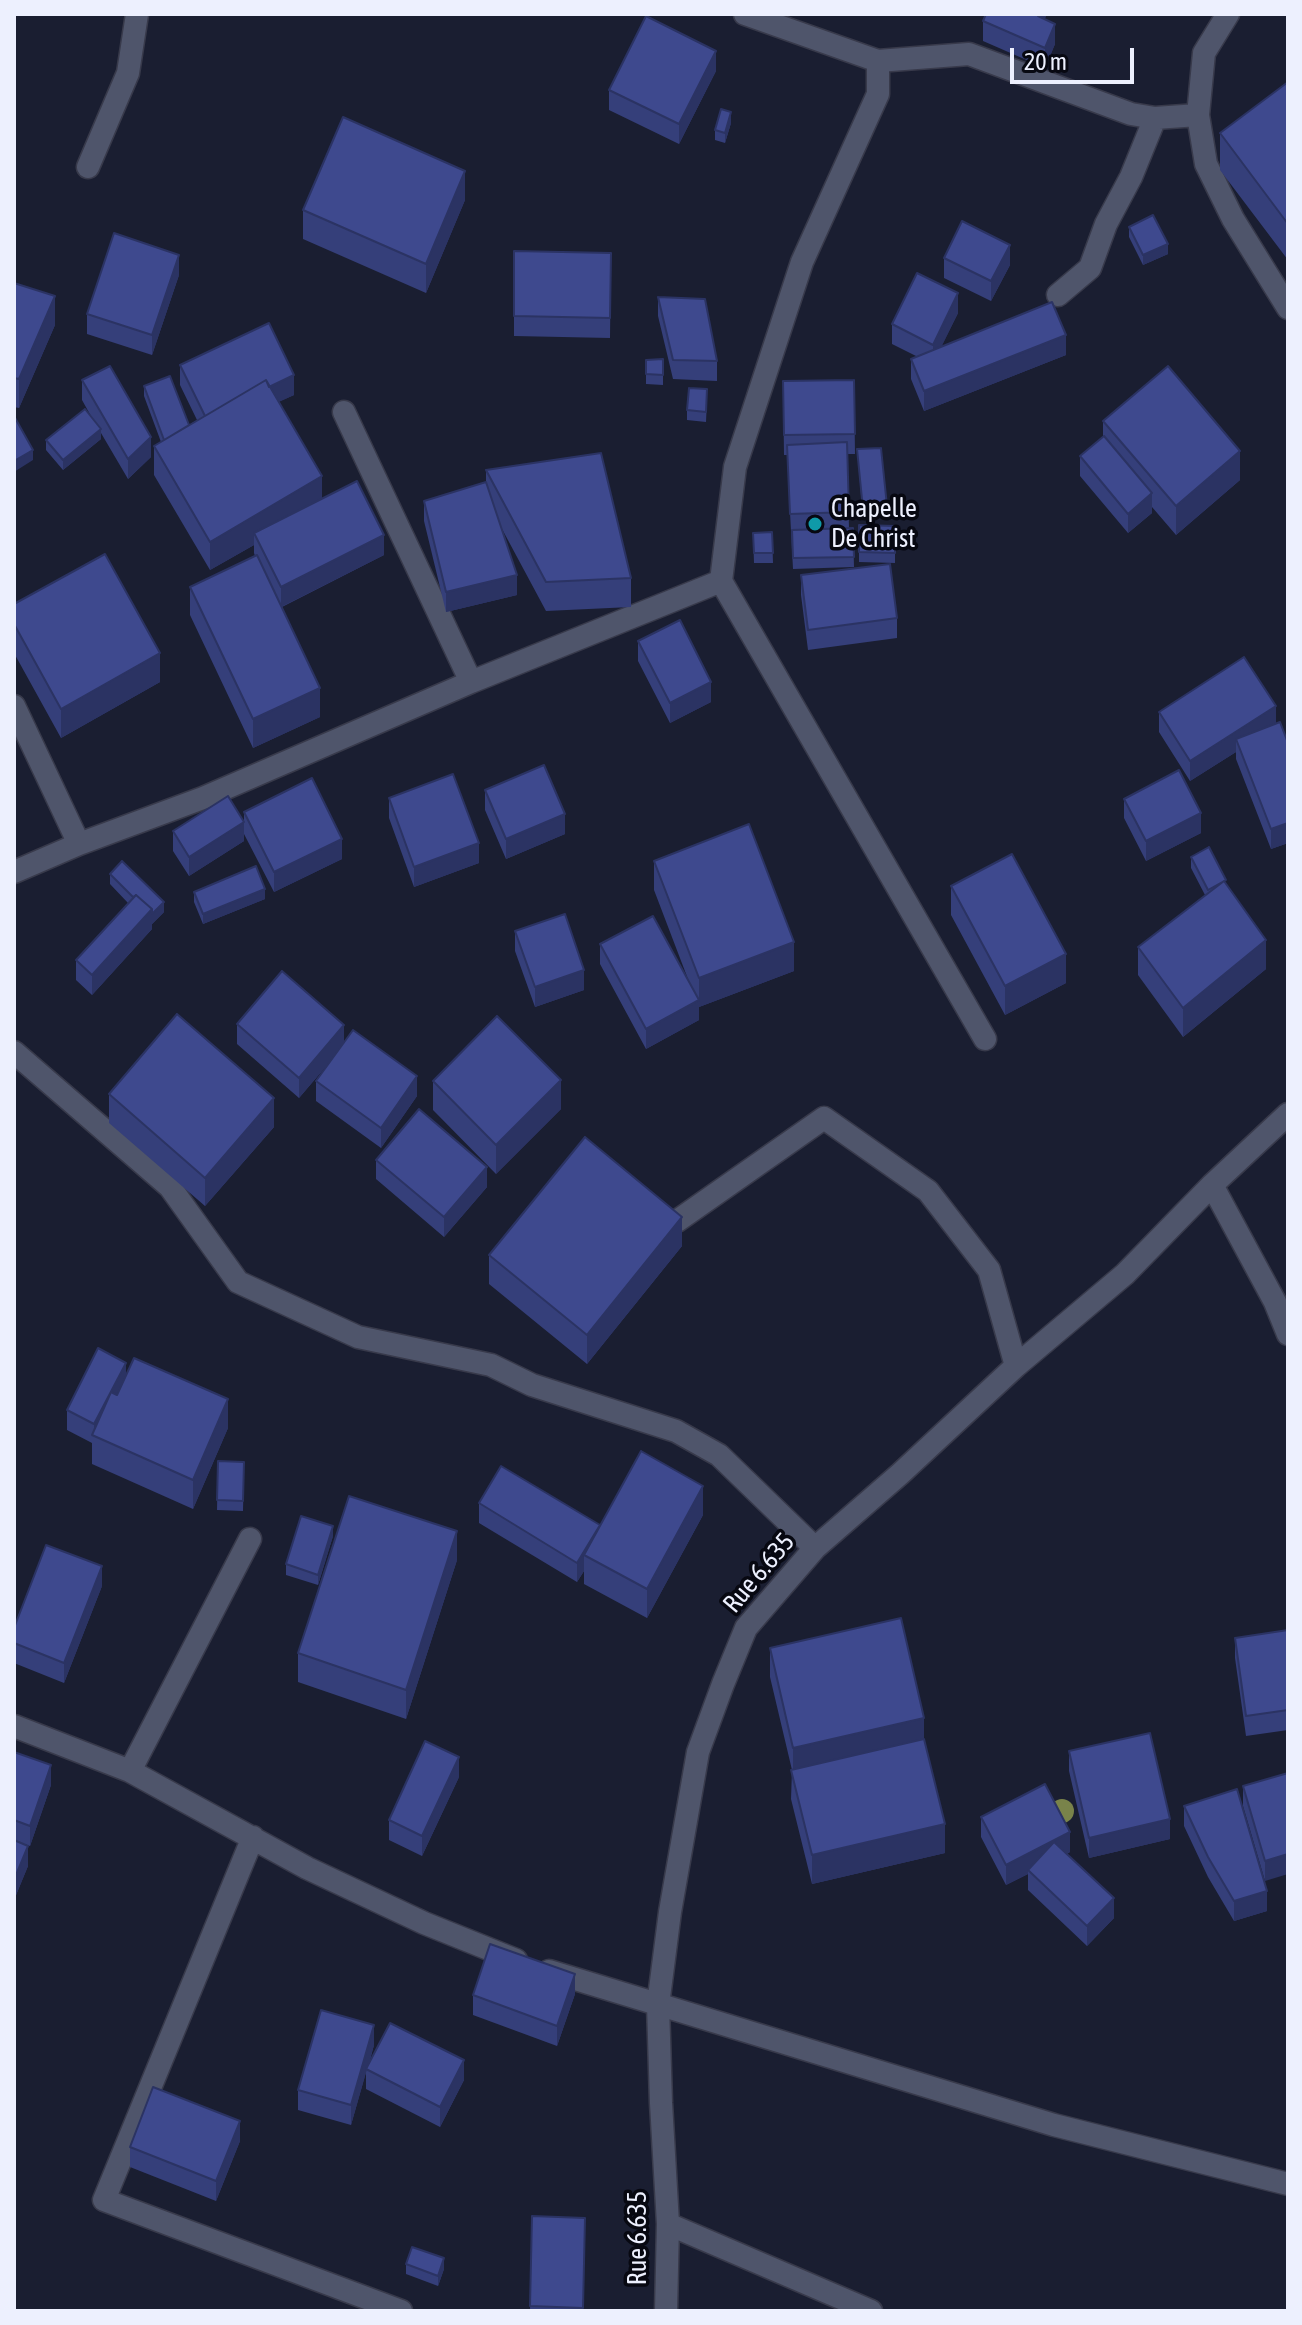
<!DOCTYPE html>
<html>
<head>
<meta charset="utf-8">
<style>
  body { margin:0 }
  #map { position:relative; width:1302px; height:2325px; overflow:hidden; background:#1a1e31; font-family:"Asap Condensed",sans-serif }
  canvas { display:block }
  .frame { position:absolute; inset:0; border:16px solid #edf0fe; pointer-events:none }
  .scale { position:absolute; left:1010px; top:48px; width:124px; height:36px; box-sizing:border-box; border:4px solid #edf0fe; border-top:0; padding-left:10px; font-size:24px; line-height:28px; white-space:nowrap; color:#edf0fe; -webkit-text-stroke:6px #070811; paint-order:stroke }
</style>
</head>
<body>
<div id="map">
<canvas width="1302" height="2325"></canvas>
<div class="frame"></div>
<div class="scale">20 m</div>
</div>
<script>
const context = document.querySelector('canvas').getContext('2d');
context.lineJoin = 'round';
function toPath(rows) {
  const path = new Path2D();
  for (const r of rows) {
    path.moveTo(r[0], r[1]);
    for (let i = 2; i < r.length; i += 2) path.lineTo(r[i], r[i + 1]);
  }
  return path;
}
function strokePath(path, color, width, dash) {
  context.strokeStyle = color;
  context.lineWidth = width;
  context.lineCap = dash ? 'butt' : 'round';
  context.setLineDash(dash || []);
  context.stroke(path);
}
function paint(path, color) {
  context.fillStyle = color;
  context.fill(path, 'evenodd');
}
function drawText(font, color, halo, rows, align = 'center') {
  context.font = font + ' "Asap Condensed",sans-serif';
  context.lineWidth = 7;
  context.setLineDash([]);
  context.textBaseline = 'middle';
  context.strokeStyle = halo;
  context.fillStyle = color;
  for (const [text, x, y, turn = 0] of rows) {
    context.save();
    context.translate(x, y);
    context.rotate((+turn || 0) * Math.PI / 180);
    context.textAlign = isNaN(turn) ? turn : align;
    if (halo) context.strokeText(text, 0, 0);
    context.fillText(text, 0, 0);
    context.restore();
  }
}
const minor = toPath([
  [745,14,878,61,969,54,1131,114,1155,118,1198,115],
  [1228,14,1204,53,1198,115,1206,164,1233,219,1288,308],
  [878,61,878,94,802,262,735,467,721,581,985,1039],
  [88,167,128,73,137,14],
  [1058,295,1090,268,1106,224,1131,177,1155,118],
  [344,412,471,682],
  [14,706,79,844],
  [14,872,79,844,203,798,471,682,721,581],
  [14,1052,170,1187,238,1282,358,1337,491,1365,532,1385,676,1431,719,1455,815,1548],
  [1212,1185,1275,1302,1288,1334],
  [677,1221,824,1118,928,1191,989,1270,1016,1366],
  [14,1726,130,1771,307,1868,424,1923,516,1960],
  [130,1771,250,1539],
  [253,1837,104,2200,401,2311],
  [549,1971,1054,2125,1288,2184],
  [668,2224,871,2311],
  [666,2311,668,2224,661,2103,658,2005,670,1912,698,1752,723,1684,746,1628,815,1548,900,1474,1016,1366,1125,1274,1212,1185,1288,1114]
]);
strokePath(minor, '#383a4b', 25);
strokePath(minor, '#4f556b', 22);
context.fillStyle = '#79834a';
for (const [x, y] of [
  [1062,1811]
]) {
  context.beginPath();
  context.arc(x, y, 12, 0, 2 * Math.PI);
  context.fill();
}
paint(toPath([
  [1045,19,1055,44,1045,68,983,41,983,21],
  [716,71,679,144,609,110,609,90],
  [1288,82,1288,260,1220,170,1220,133],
  [731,123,725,143,715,140,715,130],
  [465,200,426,293,303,239,303,210],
  [1129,227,1168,254,1143,265,1129,237],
  [514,251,611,253,610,338,514,336],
  [944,258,1010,265,991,301,944,278],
  [179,275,152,355,87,334,87,314],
  [14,283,55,325,19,408,14,407],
  [658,297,717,361,717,381,673,379,658,316],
  [958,313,941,347,1066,355,924,411,911,379,911,359,918,357,892,344,892,324],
  [663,359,663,385,646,384,646,360],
  [180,365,294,395,278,402,322,499,384,555,282,607,320,717,253,748,190,615,190,587,255,556,254,553,254,545,210,570,154,475,154,446,161,442,144,396,144,386,189,425,197,420,180,385],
  [82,380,151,457,128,479,101,433,101,439,63,470,46,450,46,440,92,418,82,400],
  [854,380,855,454,847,454,849,528,853,528,854,567,793,569,787,455,784,455,783,381],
  [707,400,706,422,687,420,687,410],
  [1103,421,1240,480,1176,535,1152,507,1152,513,1128,533,1080,476,1080,456,1103,437],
  [857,449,887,506,887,516,863,519],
  [486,470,631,578,631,607,546,611,502,529,517,595,446,612,424,521,424,501,486,482],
  [859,525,895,526,895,563,859,562],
  [772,532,773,563,754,563,753,533],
  [801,575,897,618,897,638,808,650,801,595],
  [14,604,160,682,61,738,14,653],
  [638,641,711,702,670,723,638,661],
  [1159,712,1276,724,1288,743,1288,843,1271,849,1236,759,1236,752,1190,781,1159,732],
  [485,790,565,834,506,859,485,810],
  [389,798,479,863,414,887,389,818],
  [1124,799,1201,833,1146,861,1124,818],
  [244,812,342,859,274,892,244,834,244,841,189,876,173,851,173,831,244,820],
  [1191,857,1226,884,1266,969,1183,1037,1138,975,1138,947,1205,895,1191,868],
  [654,861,794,971,699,1007,699,1006,699,1020,646,1049,600,964,600,944,691,987,654,890],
  [110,874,164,912,152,924,152,929,92,995,76,980,76,960,128,903,110,884],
  [951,886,1066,983,1005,1015,951,915],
  [194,892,265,899,203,924,194,902],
  [515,931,584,990,535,1007,515,951],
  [237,1024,344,1041,417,1096,381,1148,316,1101,316,1081,328,1064,299,1098,237,1044],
  [433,1081,561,1109,496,1174,433,1110],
  [109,1094,274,1127,205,1206,109,1123],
  [376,1160,487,1187,444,1237,376,1179],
  [682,1246,587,1364,489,1284,489,1255],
  [126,1376,228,1428,193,1509,92,1464,92,1443,67,1430,67,1410],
  [218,1461,244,1462,243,1511,217,1510],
  [479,1503,600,1525,703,1515,647,1618,584,1584,584,1571,577,1582,479,1523],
  [333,1536,318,1585,286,1575,286,1564],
  [457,1560,406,1719,298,1682,298,1653],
  [102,1586,64,1683,14,1663,14,1628],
  [1288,1630,1288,1730,1246,1736,1235,1658,1235,1638],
  [770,1648,924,1740,945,1853,812,1884,791,1799,792,1770,770,1677],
  [1288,1732,1288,1748,1286,1744,1286,1734],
  [1069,1751,1170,1839,1089,1858,1069,1771],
  [14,1752,51,1785,30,1846,21,1843,28,1866,14,1900],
  [1288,1773,1265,1881,1243,1806,1243,1786],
  [459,1777,422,1856,389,1840,389,1820],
  [1184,1806,1267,1911,1234,1921,1208,1877,1184,1826],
  [981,1817,1070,1852,1067,1854,1114,1918,1087,1946,1028,1890,1028,1874,1006,1885,981,1837],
  [575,1994,557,2046,473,2015,473,1995],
  [374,2045,369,2064,464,2080,440,2127,366,2089,366,2072,351,2125,298,2110,298,2090],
  [240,2141,216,2201,130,2167,130,2147],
  [532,2216,585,2218,583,2311,530,2311],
  [406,2264,444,2269,438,2286,406,2274]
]), '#353f7a');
paint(toPath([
  [1038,14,1047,14,1038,36],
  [1055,24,1055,44,1045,68,1045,48],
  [716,51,716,71,679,144,679,124],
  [731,112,731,123,725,143,725,133],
  [465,171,465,200,426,293,426,264],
  [1168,244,1168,254,1143,265,1143,255],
  [1010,245,1010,265,991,301,991,281],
  [179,255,179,275,152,355,152,335],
  [958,293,958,313,933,364,933,345],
  [55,296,55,325,19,408,19,379],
  [1066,335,1066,355,924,411,924,391],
  [294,375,294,395,205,436,205,416],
  [101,429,101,439,63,470,63,460],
  [151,437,151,457,128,479,128,459],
  [33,450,33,460,14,472,14,461],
  [1240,451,1240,480,1176,535,1176,506],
  [322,476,322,505,254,533,254,545,210,570,210,542],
  [1152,493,1152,513,1128,533,1128,514],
  [384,535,384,555,281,607,281,587],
  [517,575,517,595,446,612,446,592],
  [160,653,160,682,61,738,61,709],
  [711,682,711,702,670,723,670,703],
  [320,688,320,717,253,748,253,719],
  [1276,706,1276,726,1236,739,1236,752,1190,781,1190,761],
  [1201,813,1201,833,1146,861,1146,841],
  [565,814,565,834,506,859,506,839],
  [244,822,244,841,189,876,189,857],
  [1288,823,1288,843,1271,849,1271,829],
  [342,839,342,859,274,892,274,872],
  [479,843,479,863,414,887,414,867],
  [265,889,265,899,203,924,203,914],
  [164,902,164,912,152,924,152,929,92,995,92,975,152,909],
  [1266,940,1266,969,1183,1037,1183,1008],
  [794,942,794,971,699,1007,699,978],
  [1066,954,1066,983,1005,1015,1005,986],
  [584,970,584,990,535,1007,535,987],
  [699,1000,699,1020,646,1049,646,1029],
  [344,1025,344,1045,299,1098,299,1078],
  [417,1076,417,1096,381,1148,381,1128],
  [561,1080,561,1109,496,1174,496,1145],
  [274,1098,274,1127,205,1206,205,1178],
  [487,1167,487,1187,444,1237,444,1217],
  [682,1217,682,1246,587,1364,587,1335],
  [126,1363,126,1383,94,1436,94,1424],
  [228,1399,228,1428,193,1509,193,1480],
  [703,1486,703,1515,647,1618,647,1589],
  [600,1525,584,1555,584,1571,577,1582,577,1563],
  [333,1526,333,1536,318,1585,318,1575],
  [457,1531,457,1560,406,1719,406,1690],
  [102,1566,102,1586,64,1683,64,1663],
  [924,1718,924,1746,793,1777,793,1748],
  [459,1757,459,1777,422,1856,422,1836],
  [51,1765,51,1785,30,1846,30,1826],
  [1170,1819,1170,1839,1089,1858,1089,1838],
  [945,1824,945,1853,812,1884,812,1855],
  [1070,1832,1070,1852,1030,1872,1028,1870,1028,1874,1006,1885,1006,1865],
  [28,1846,28,1866,14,1900,14,1880],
  [1288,1854,1288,1874,1265,1881,1265,1861],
  [1267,1891,1267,1911,1234,1921,1234,1901],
  [1114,1898,1114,1918,1087,1946,1087,1926],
  [575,1974,575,1994,557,2046,557,2026],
  [374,2025,374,2045,351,2125,351,2105],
  [464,2060,464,2080,440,2127,440,2107],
  [240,2121,240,2141,216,2201,216,2181],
  [444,2258,444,2269,438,2286,438,2276]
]), '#2b3363');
const building = toPath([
  [986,14,1038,14,1038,16,1055,24,1045,48,983,21,986,14],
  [646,16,716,51,679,124,609,90,646,16],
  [1288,82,1288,224,1220,133,1288,82],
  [721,109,731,112,725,133,715,130,721,109],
  [343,117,465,171,426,264,303,210,343,117],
  [1153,215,1168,244,1143,255,1129,227,1153,215],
  [962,221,1010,245,991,281,944,258,962,221],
  [114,233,179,255,152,335,87,314,114,233],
  [514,251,611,253,610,318,514,316,514,251],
  [917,273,958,293,933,345,892,324,917,273],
  [14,283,55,296,19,379,14,378,14,283],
  [658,297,705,299,717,361,673,360,658,297],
  [1052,302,1066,335,924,391,911,359,1052,302],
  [269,323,294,375,269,387,266,380,205,416,180,365,269,323],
  [663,359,663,375,646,374,646,360,663,359],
  [110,366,151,437,128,459,82,380,110,366],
  [1168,366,1240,451,1176,506,1103,421,1168,366],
  [170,376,189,425,164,440,144,386,170,376],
  [266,380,322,476,210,542,154,446,266,380],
  [854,380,855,434,784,435,783,381,854,380],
  [689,388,707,389,706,412,687,410,689,388],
  [85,409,101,429,63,460,46,440,85,409],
  [14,416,33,450,14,461,14,416],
  [1104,436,1152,493,1128,514,1080,456,1104,436],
  [847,442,849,512,790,514,787,445,847,442],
  [881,448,887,506,863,509,857,449,881,448],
  [601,453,631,578,546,582,486,470,601,453],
  [357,481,384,535,281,587,254,533,357,481],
  [486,482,517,575,446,592,424,501,486,482],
  [859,525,895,526,895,553,859,552,859,525],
  [853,528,854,557,793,558,792,530,853,528],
  [772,532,773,553,754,553,753,533,772,532],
  [105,554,160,653,61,709,14,624,14,604,105,554],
  [257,555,320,688,253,719,190,587,257,555],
  [890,564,897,618,808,630,801,575,890,564],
  [680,620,711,682,670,703,638,641,680,620],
  [1244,657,1276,706,1190,761,1159,712,1244,657],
  [1280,722,1288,743,1288,823,1271,829,1236,739,1280,722],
  [544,765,565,814,506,839,485,790,544,765],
  [1179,770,1201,813,1146,841,1124,799,1179,770],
  [453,774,479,843,414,867,389,798,453,774],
  [312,778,342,839,274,872,244,812,312,778],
  [228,796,244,822,189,857,173,831,228,796],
  [749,824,794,942,699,978,654,861,749,824],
  [1209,847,1226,880,1208,890,1191,857,1209,847],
  [1012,854,1066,954,1005,986,951,886,1012,854],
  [122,861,164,902,152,914,152,909,136,895,133,897,110,874,122,861],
  [256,866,265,889,203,914,194,892,256,866],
  [1224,881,1266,940,1183,1008,1138,947,1224,881],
  [136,895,152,909,92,975,76,960,136,895],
  [565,914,584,970,535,987,515,931,565,914],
  [653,916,699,1000,646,1029,600,944,653,916],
  [282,971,344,1025,299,1078,237,1024,282,971],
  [177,1014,274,1098,205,1178,109,1094,177,1014],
  [497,1016,561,1080,496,1145,433,1081,497,1016],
  [353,1030,417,1076,381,1128,316,1081,353,1030],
  [419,1109,487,1167,444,1217,376,1160,419,1109],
  [585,1137,682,1217,587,1335,489,1255,585,1137],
  [98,1348,126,1363,94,1424,67,1410,98,1348],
  [134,1358,228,1399,193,1480,92,1435,111,1392,117,1395,134,1358],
  [641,1451,703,1486,647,1589,584,1555,641,1451],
  [218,1461,244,1462,243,1501,217,1500,218,1461],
  [501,1466,600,1525,577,1563,479,1503,501,1466],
  [349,1496,457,1531,406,1690,298,1653,349,1496],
  [301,1516,333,1526,318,1575,286,1564,301,1516],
  [46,1545,102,1566,64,1663,14,1643,14,1628,46,1545],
  [901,1618,924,1718,793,1748,770,1648,901,1618],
  [1288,1630,1288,1710,1246,1716,1235,1638,1288,1630],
  [1150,1733,1170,1819,1089,1838,1069,1751,1150,1733],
  [924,1739,945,1824,812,1855,791,1770,924,1739],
  [425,1741,459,1757,422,1836,389,1820,425,1741],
  [14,1752,51,1765,30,1826,14,1820,14,1752],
  [1288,1773,1288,1854,1265,1861,1243,1786,1288,1773],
  [1045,1784,1070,1832,1006,1865,981,1817,1045,1784],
  [1237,1789,1267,1891,1234,1901,1208,1857,1184,1806,1237,1789],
  [14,1840,28,1846,14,1880,14,1840],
  [1054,1842,1114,1898,1087,1926,1028,1870,1054,1842],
  [490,1944,575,1974,557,2026,473,1995,490,1944],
  [321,2010,374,2025,351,2105,298,2090,321,2010],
  [390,2023,464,2060,440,2107,366,2069,390,2023],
  [153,2087,240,2121,216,2181,130,2147,153,2087],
  [532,2216,585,2218,583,2308,530,2306,532,2216],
  [412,2247,444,2258,438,2276,406,2264,412,2247]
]);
paint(building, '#3e498e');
strokePath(building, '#2b3363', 2);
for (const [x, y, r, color] of [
  [815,524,8,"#0f9aa8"]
]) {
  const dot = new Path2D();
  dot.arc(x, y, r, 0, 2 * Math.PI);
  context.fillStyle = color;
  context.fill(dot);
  strokePath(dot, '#070811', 3);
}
drawText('26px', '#edf0fe', '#070811', [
  ["Chapelle",831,509],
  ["De Christ",831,539]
], 'left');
drawText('26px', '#edf0fe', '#070811', [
  ["Rue 6.635",759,1573,-50],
  ["Rue 6.635",638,2238,-90]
]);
</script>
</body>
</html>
